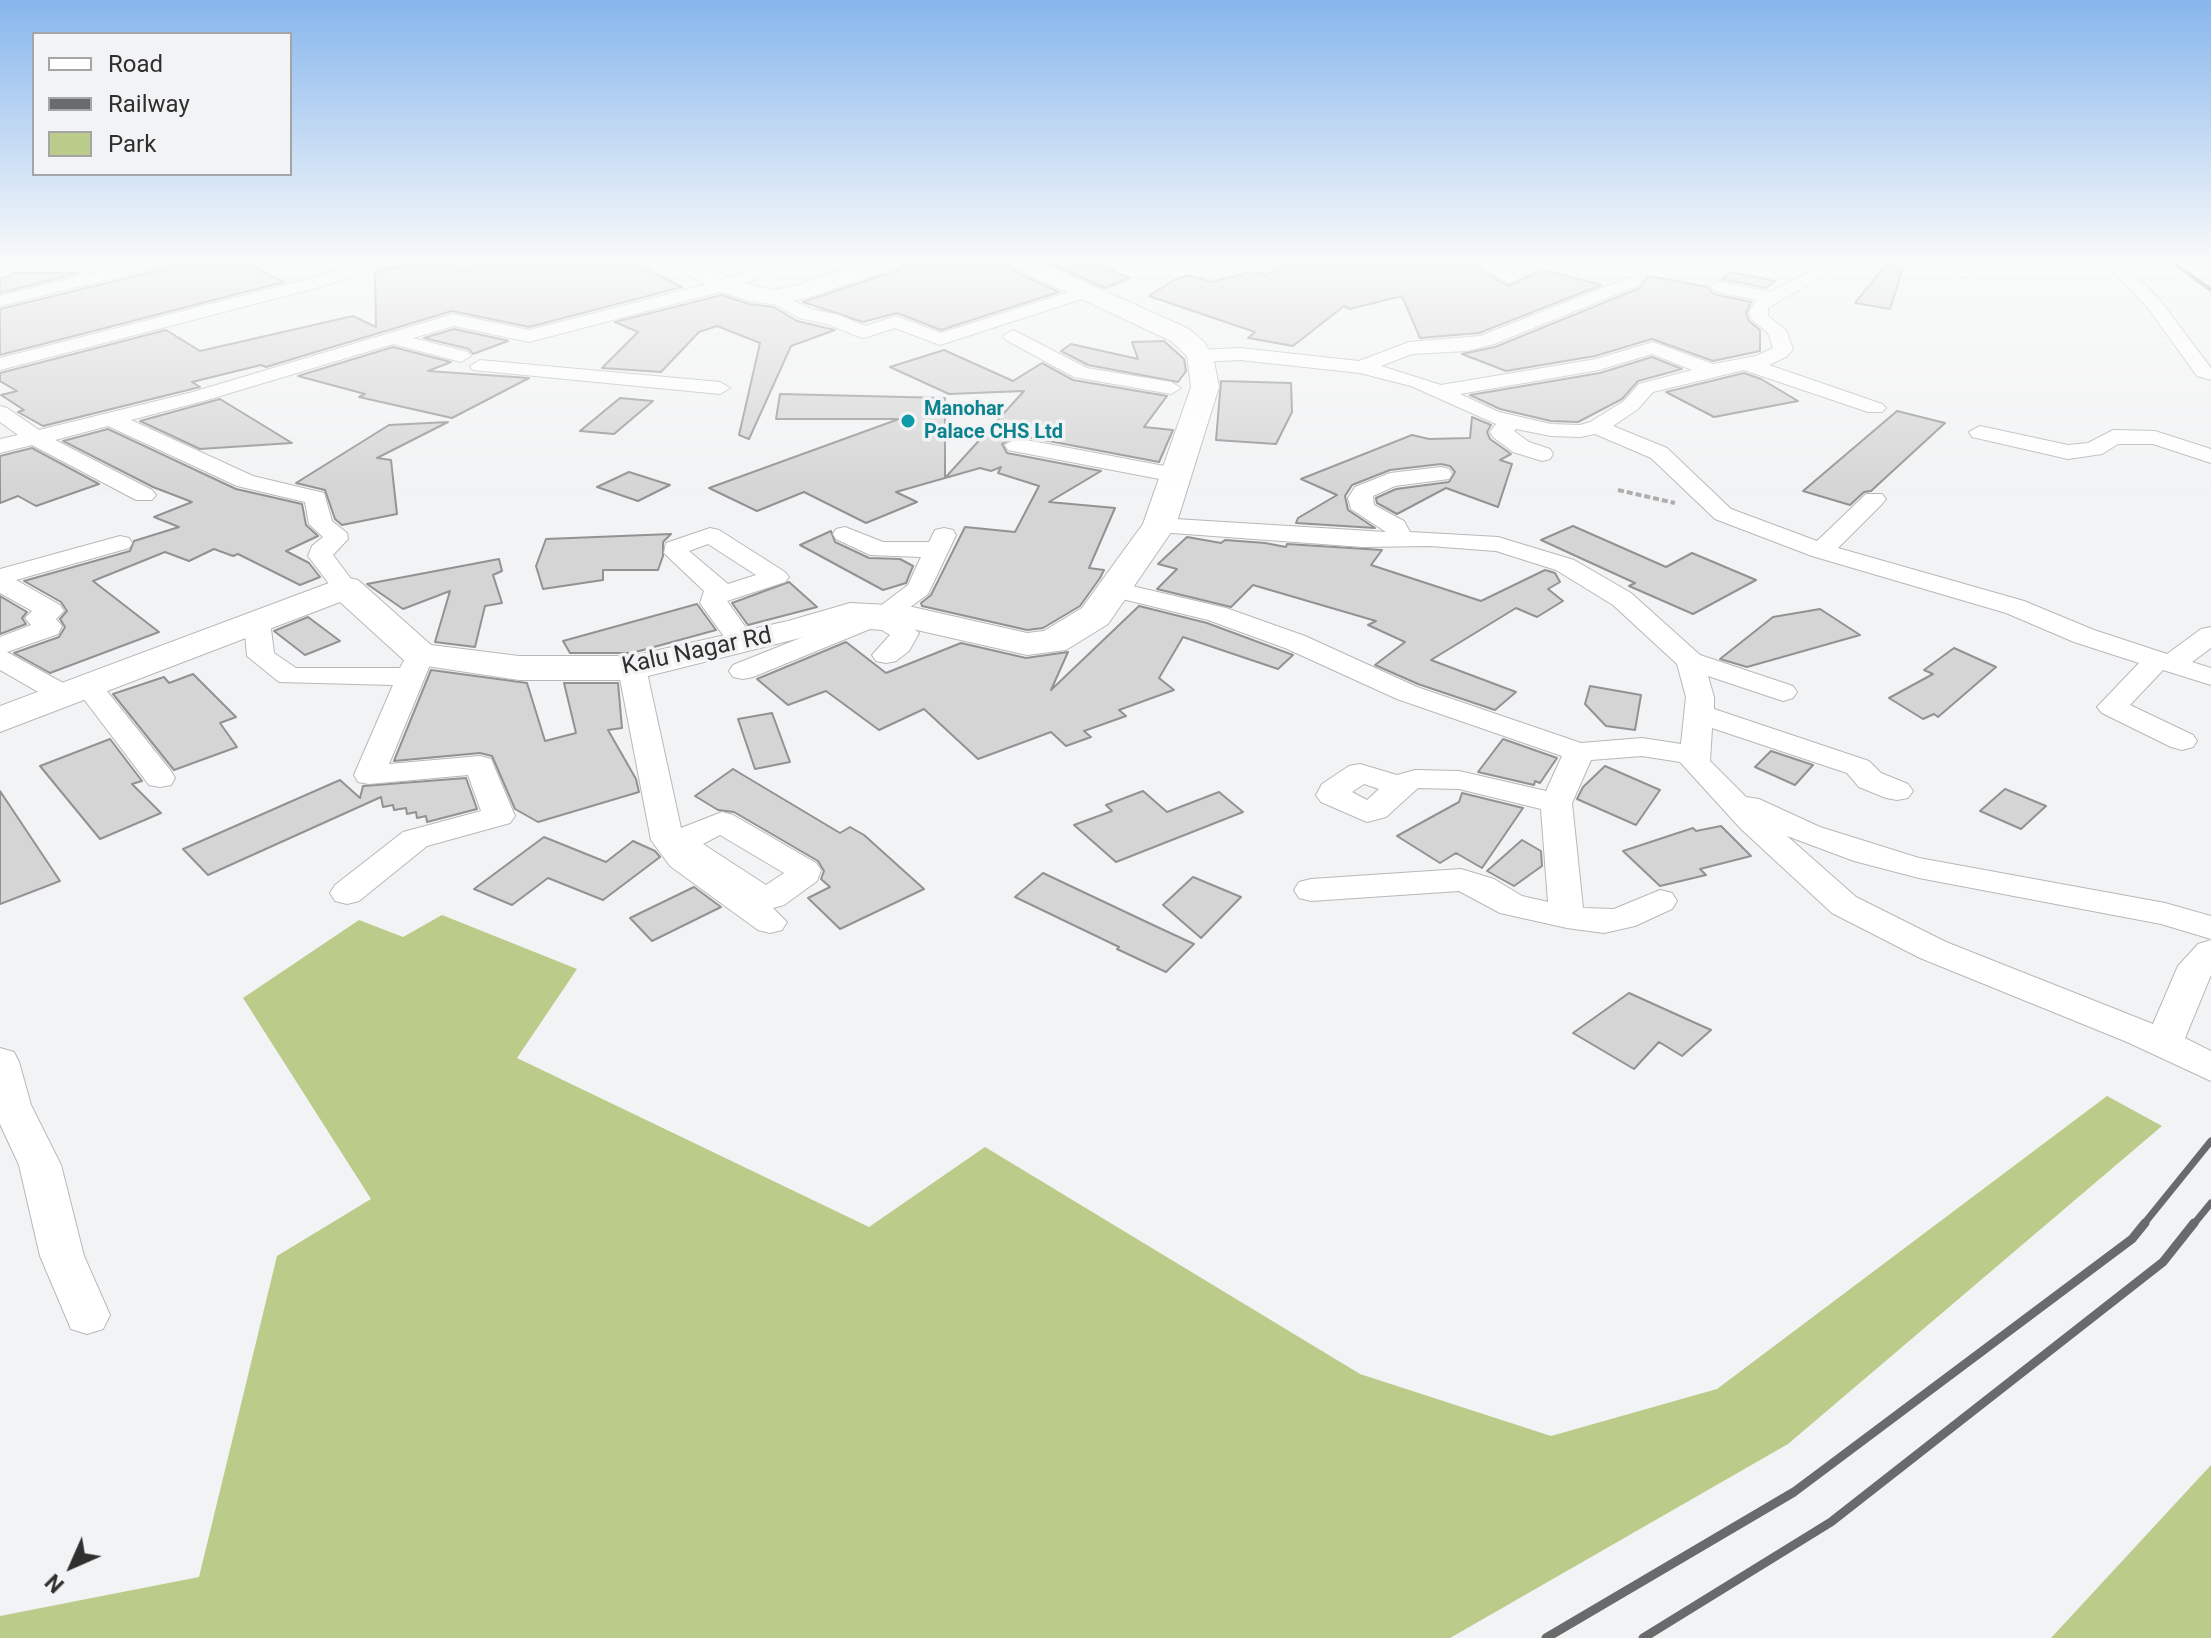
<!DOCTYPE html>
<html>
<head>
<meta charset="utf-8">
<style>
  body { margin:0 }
  #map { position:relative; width:2211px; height:1638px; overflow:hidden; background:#f2f3f4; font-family:Roboto,sans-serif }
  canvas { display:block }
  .legend { position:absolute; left:32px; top:32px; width:260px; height:144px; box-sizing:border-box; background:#f2f3f4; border:2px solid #a4a5a6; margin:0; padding:10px 14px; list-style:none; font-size:24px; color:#2f2f30 }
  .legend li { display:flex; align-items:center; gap:16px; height:40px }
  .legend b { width:40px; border:2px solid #a4a5a6 }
  .north { position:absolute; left:32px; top:1526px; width:80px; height:80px; -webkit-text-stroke:6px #f2f3f4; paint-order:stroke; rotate:225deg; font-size:22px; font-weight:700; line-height:32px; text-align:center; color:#2f2f30 }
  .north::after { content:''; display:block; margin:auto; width:28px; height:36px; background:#2f2f30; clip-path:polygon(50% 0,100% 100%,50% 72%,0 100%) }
</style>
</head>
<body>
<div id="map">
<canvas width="2211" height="1638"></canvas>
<ul class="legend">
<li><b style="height:10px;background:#fff"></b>Road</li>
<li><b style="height:10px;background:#696a6b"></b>Railway</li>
<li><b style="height:22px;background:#bacb8a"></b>Park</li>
</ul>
<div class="north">N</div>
</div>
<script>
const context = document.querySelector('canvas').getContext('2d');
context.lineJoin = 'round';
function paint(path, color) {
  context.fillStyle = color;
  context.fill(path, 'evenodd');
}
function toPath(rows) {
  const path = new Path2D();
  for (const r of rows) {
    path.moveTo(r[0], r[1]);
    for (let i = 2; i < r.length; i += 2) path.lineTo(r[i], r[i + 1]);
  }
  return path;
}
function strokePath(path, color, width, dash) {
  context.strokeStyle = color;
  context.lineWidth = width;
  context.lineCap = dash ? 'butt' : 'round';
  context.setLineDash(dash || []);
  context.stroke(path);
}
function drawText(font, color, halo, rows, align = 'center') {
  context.font = font + ' Roboto,sans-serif';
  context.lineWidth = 7;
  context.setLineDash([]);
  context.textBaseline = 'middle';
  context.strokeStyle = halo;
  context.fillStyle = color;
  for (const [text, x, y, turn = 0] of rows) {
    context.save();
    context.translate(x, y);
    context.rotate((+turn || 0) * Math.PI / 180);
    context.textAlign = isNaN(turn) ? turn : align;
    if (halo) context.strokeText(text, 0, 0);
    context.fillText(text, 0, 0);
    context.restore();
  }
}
paint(toPath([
  [442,915,577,969,517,1058,869,1227,985,1147,1360,1374,1551,1436,1717,1389,2107,1096,2162,1126,1788,1444,1450,1638,0,1638,0,1616,199,1577,277,1256,371,1199,243,998,359,920,403,937],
  [2211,1465,2211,1638,2051,1638]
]), '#bacb8a');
const building = toPath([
  [168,262,243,262,284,282,0,355,0,309,164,269,168,262],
  [442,262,458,270,473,270,482,262,633,262,682,287,529,327,452,311,266,367,261,365,192,382,200,387,192,389,43,426,18,412,24,410,1,395,17,391,0,381,0,373,166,330,200,351,353,316,376,327,375,273,389,268,442,262],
  [904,262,1006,262,1012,270,1059,292,941,330,897,313,863,322,803,302,898,270,904,262],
  [1063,262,1091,262,1130,278,1105,288,1053,265,1063,262],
  [1295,262,1468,262,1508,286,1543,270,1602,285,1479,333,1420,338,1402,296,1350,309,1344,306,1293,346,1248,338,1255,332,1149,296,1174,280,1189,275,1211,282,1250,272,1266,275,1295,262],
  [1888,262,1905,262,1890,309,1855,303,1888,262],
  [1731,272,1775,281,1766,288,1722,279,1731,272],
  [15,273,79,273,0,293,0,280,15,273],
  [1648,276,1708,287,1713,294,1751,302,1746,313,1749,321,1760,330,1760,351,1713,361,1652,339,1595,356,1506,371,1462,354,1495,347,1640,288,1648,276],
  [722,295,749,304,774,307,797,321,835,330,791,346,749,439,739,435,760,343,717,326,699,332,661,372,602,368,638,332,615,322,722,295],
  [454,329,505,340,508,341,473,354,469,349,424,338,454,329],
  [1164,341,1184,359,1186,371,1178,382,1088,365,1061,351,1071,344,1138,359,1132,342,1164,341],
  [393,347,451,362,428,371,529,378,452,418,359,397,365,394,298,376,393,347],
  [944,350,1013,381,1042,363,1073,380,1167,396,1144,427,1173,430,1159,462,1017,435,1002,444,1007,453,1101,471,1049,502,1115,508,1089,568,1104,570,1100,578,1080,606,1043,628,1027,630,922,606,921,603,931,595,965,527,1015,532,1039,486,998,473,1001,467,991,471,980,468,896,492,917,502,866,523,804,492,757,511,709,488,899,419,776,419,780,394,945,398,945,478,1024,391,949,394,890,367,944,350],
  [1652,357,1682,369,1638,381,1622,399,1578,422,1551,421,1500,409,1470,395,1600,373,1652,357],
  [1744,373,1761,379,1798,401,1714,417,1666,392,1744,373],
  [1221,381,1291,383,1292,412,1276,444,1216,440,1221,381],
  [620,398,653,401,614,434,580,431,620,398],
  [220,399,292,443,200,449,140,421,220,399],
  [1897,411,1945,423,1871,491,1864,492,1850,505,1803,491,1897,411],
  [1472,417,1491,425,1487,432,1490,439,1511,454,1500,460,1512,464,1498,507,1446,488,1397,514,1377,503,1376,498,1396,489,1449,482,1455,472,1450,466,1441,464,1390,470,1352,485,1345,496,1348,510,1375,528,1296,523,1298,518,1337,495,1301,479,1412,435,1429,439,1470,438,1472,417],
  [448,422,377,458,391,460,397,514,342,525,335,519,325,490,296,483,389,425,448,422],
  [108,429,236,489,302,504,306,525,318,536,286,551,309,563,320,577,300,585,238,554,233,556,214,549,189,561,165,552,93,581,159,632,50,673,14,653,59,637,65,627,60,619,67,611,61,602,24,581,130,551,134,541,179,527,154,517,192,502,153,487,63,441,108,429],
  [32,448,99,484,36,506,18,496,0,503,0,456,32,448],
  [629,472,670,485,638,501,597,487,629,472],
  [1573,526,1666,567,1692,553,1756,580,1693,614,1629,586,1635,583,1541,540,1573,526],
  [831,531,835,542,869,558,900,559,913,566,906,583,883,590,800,545,831,531],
  [671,534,663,542,663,556,658,570,603,570,603,580,543,589,536,566,546,539,671,534],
  [1187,537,1221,543,1225,540,1265,543,1286,547,1287,544,1382,550,1371,565,1481,601,1545,570,1555,573,1560,582,1548,589,1563,601,1537,617,1516,608,1431,660,1516,692,1495,710,1418,684,1375,665,1405,642,1368,625,1376,621,1253,585,1231,607,1157,589,1177,569,1158,564,1187,537],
  [499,559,502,571,493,575,502,603,485,606,475,647,435,642,450,591,403,609,367,584,499,559],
  [789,582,817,607,748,625,732,603,789,582],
  [0,596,27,612,22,618,26,624,0,634,0,596],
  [697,604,716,630,632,653,570,653,563,641,697,604],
  [1139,606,1207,623,1293,655,1278,669,1183,637,1159,678,1174,690,1119,710,1126,716,1084,731,1091,737,1066,746,1051,732,978,759,924,709,879,730,826,691,788,705,757,679,846,642,886,673,961,643,1026,658,1068,652,1051,690,1139,606],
  [1820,609,1860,635,1747,667,1720,659,1773,617,1820,609],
  [308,617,340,641,305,655,274,631,308,617],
  [1954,648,1996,667,1938,717,1934,714,1923,719,1889,698,1933,674,1924,670,1954,648],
  [431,670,527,683,545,741,576,733,564,683,618,683,622,728,608,730,636,779,639,792,538,822,515,809,492,756,480,753,394,761,431,670],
  [193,674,236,717,220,723,237,747,174,770,113,694,164,677,169,683,193,674],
  [1590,686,1641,695,1635,730,1606,726,1585,704,1590,686],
  [772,713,790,762,755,769,738,719,772,713],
  [110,739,142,781,132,784,161,813,100,839,40,766,110,739],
  [1503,739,1557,758,1540,783,1535,781,1534,785,1478,772,1503,739],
  [1771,751,1813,765,1795,785,1755,767,1771,751],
  [1605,766,1660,790,1636,825,1577,799,1583,787,1605,766],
  [733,769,840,833,850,827,864,835,924,889,840,929,808,898,830,887,821,879,824,871,818,861,734,812,718,810,695,796,733,769],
  [466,778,477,809,427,822,426,816,417,818,416,812,407,814,406,808,394,810,393,805,383,807,381,797,208,875,183,849,340,780,360,798,363,786,466,778],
  [2005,789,2046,806,2021,829,1980,811,2005,789],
  [0,791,60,881,0,904,0,791],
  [1143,791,1167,812,1219,792,1243,812,1116,862,1074,825,1112,811,1106,805,1143,791],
  [1462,793,1523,808,1482,868,1456,853,1440,863,1397,836,1459,802,1462,793],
  [1721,826,1751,856,1700,869,1706,875,1660,886,1623,851,1693,828,1696,831,1721,826],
  [544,837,606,862,633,841,655,851,660,857,603,900,548,878,512,905,474,889,544,837],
  [1522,840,1541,851,1542,866,1514,886,1487,871,1522,840],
  [1043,873,1153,925,1194,944,1166,972,1117,949,1119,947,1015,897,1043,873],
  [1193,877,1241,897,1201,938,1163,905,1193,877],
  [694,887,721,907,652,941,630,918,694,887],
  [1629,993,1711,1030,1682,1056,1659,1042,1634,1069,1573,1033,1629,993]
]);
paint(building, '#d6d5d6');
strokePath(building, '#929293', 2);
const street = toPath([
  [136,262,165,262,163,266,0,306,0,296,136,262],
  [363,262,389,262,387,266,316,288,0,370,0,358,304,280,363,262],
  [450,262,479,262,471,267,458,267,450,262],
  [773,262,797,262,731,289,529,342,454,326,413,338,468,352,471,356,461,362,393,344,207,400,131,420,253,476,324,493,332,521,347,533,348,539,333,555,358,588,354,593,345,596,336,593,308,556,312,546,323,537,309,524,305,502,237,486,108,426,55,440,152,490,156,495,152,500,136,500,32,445,0,453,0,439,18,435,0,422,0,406,7,408,39,430,193,392,453,314,529,330,719,281,773,262],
  [1260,262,1283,262,1266,272,1254,272,1251,268,1260,262],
  [1471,262,1492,262,1510,271,1531,264,1540,269,1509,283,1471,262],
  [1827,262,1848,262,1768,308,1768,316,1786,330,1793,349,1786,357,1769,365,1882,404,1886,408,1882,412,1868,412,1744,370,1653,392,1638,409,1613,426,1667,448,1731,509,1817,541,1866,494,1882,494,1886,499,1882,504,1838,548,2024,601,2094,630,2167,654,2201,629,2211,627,2211,648,2192,662,2211,668,2211,685,2163,670,2130,705,2193,735,2197,741,2193,747,2182,750,2171,747,2102,713,2097,707,2139,663,2074,642,2006,613,1812,556,1715,519,1651,458,1595,434,1580,437,1551,436,1516,429,1514,431,1529,442,1550,449,1553,454,1550,459,1542,461,1513,452,1493,437,1490,432,1496,424,1411,386,1360,373,1240,360,1200,362,1190,356,1200,350,1240,348,1359,361,1409,342,1480,336,1633,276,1642,281,1639,285,1494,344,1467,351,1412,354,1381,366,1441,385,1596,359,1653,342,1713,364,1756,356,1773,348,1768,333,1751,319,1749,312,1756,300,1714,291,1711,287,1714,283,1720,282,1771,292,1827,262],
  [1652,354,1692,370,1639,384,1624,401,1590,422,1580,425,1551,424,1499,412,1460,394,1599,370,1652,354],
  [1951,262,1969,262,1967,277,1955,277,1951,262],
  [2104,262,2122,262,2159,299,2211,368,2211,380,2197,376,2147,307,2104,262],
  [1088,286,1097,291,1094,295,940,345,895,328,864,338,857,336,827,324,799,318,763,297,772,292,778,293,811,309,839,315,865,326,896,316,941,333,1088,286],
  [1013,330,1087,368,1171,382,1181,388,1171,394,1074,377,1006,340,1003,336,1013,330],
  [480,360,720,382,730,388,720,394,473,370,470,366,480,360],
  [1980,426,2068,445,2088,443,2113,430,2155,431,2211,449,2211,463,2153,444,2118,444,2102,454,2068,459,1972,437,1969,432,1980,426],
  [1016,438,1175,468,1183,470,1186,475,1183,480,1175,482,1008,450,1005,445,1016,438],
  [1441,467,1449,469,1452,474,1449,479,1395,486,1373,496,1374,505,1404,521,1410,532,1498,537,1574,560,1631,593,1700,655,1793,686,1797,692,1793,698,1783,701,1708,676,1714,697,1714,709,1869,761,1881,773,1908,784,1913,791,1908,798,1897,800,1886,798,1859,787,1847,773,1712,728,1710,761,1746,797,1759,799,1820,827,1919,858,2165,903,2211,916,2211,939,2161,924,1919,878,1854,861,1787,836,1856,897,1946,942,2153,1024,2178,966,2198,944,2211,940,2211,975,2185,1038,2211,1051,2211,1081,2127,1042,1920,958,1832,913,1741,829,1680,762,1642,756,1591,760,1572,803,1583,908,1614,909,1660,890,1672,893,1677,901,1672,909,1635,926,1604,933,1567,928,1500,913,1459,891,1311,901,1299,898,1294,890,1299,882,1311,879,1461,869,1494,879,1522,896,1548,902,1541,809,1459,789,1418,788,1386,817,1367,822,1321,802,1316,795,1322,784,1349,766,1360,764,1397,775,1415,770,1459,771,1546,791,1562,756,1397,699,1285,648,1208,620,1106,595,1102,590,1106,585,1115,582,1226,608,1305,636,1417,687,1581,743,1642,738,1681,744,1686,697,1677,664,1613,605,1556,570,1496,551,1430,546,1363,547,1159,532,1150,530,1147,525,1150,520,1159,518,1386,532,1351,509,1348,498,1355,487,1390,473,1441,467],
  [1364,784,1379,789,1367,800,1352,792,1364,784],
  [845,527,883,542,929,542,935,530,944,528,953,530,956,535,928,594,898,616,919,633,909,651,896,661,886,663,876,661,872,655,890,635,882,630,870,629,753,677,743,679,733,677,729,671,733,665,858,615,871,613,908,585,921,557,870,555,836,539,833,534,836,529,845,527],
  [710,528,719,530,785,572,789,577,785,582,727,601,757,643,753,649,733,649,700,603,704,591,664,553,666,543,710,528],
  [708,544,756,575,728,584,689,551,708,544],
  [120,536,129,538,132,543,129,548,16,580,60,605,64,611,56,619,62,626,58,634,7,652,74,689,78,695,74,701,64,704,54,701,0,670,0,637,31,625,25,618,32,611,0,593,0,569,120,536],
  [257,613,266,615,270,621,274,653,296,668,400,668,410,649,420,647,430,649,434,655,389,764,480,756,491,759,515,816,510,823,427,846,359,901,347,904,335,901,330,893,335,885,403,832,481,811,468,775,369,784,358,782,354,775,393,685,279,682,247,656,244,621,248,615,257,613],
  [632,660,642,662,646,668,681,828,722,812,733,815,816,863,821,870,817,881,784,905,773,908,787,922,782,930,770,933,758,930,670,866,651,840,618,668,622,662,632,660],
  [720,835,784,873,766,885,703,844,720,835],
  [88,677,98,680,171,771,175,778,171,785,160,787,149,785,74,686,78,680,88,677],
  [0,1048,14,1052,19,1062,31,1105,61,1165,84,1256,110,1315,103,1329,87,1334,71,1329,40,1256,19,1165,0,1124,0,1048]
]);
const secondary = toPath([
  [0,262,25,262,8,275,0,277,0,262],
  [669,262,699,262,734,280,772,290,794,286,866,262,901,262,897,267,807,298,772,304,749,301,716,290,673,267,669,262],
  [1009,262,1040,262,1189,329,1204,342,1213,356,1219,387,1176,525,1108,624,1066,650,1027,655,908,628,852,625,632,680,519,680,407,663,340,602,0,732,0,706,345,577,358,580,431,645,519,656,632,656,788,621,850,603,908,606,1027,633,1044,631,1082,608,1143,524,1191,387,1187,356,1171,341,1013,267,1009,262]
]);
strokePath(street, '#b8b8b9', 2);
strokePath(secondary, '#b8b8b9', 2);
strokePath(toPath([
  [1618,490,1675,503]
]), '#adadae', 4, [6, 3]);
paint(street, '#fff');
paint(secondary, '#fff');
strokePath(toPath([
  [2172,262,2211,290]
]), '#696a6b', 4);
strokePath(toPath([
  [2143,1225,2211,1141],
  [2193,1225,2211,1203]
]), '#696a6b', 7);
strokePath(toPath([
  [1546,1638,1794,1492,2132,1239,2145,1223],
  [1643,1638,1831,1522,2163,1262,2194,1223]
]), '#696a6b', 9);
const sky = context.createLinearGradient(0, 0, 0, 491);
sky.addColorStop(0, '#87b6ed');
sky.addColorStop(0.53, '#f9fafa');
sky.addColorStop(1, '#f9fafa00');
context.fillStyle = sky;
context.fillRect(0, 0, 2211, 491);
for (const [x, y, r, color] of [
  [908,421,8,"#0f9aa8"]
]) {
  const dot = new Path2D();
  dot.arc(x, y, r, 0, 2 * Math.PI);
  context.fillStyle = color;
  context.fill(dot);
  strokePath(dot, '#f2f3f4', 3);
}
drawText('bold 20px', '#0d838f', '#f2f3f4', [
  ["Manohar",924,410],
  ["Palace CHS Ltd",924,433]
], 'left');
drawText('24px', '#2f2f30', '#f2f3f4', [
  ["Kalu Nagar Rd",697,652,-12]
]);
</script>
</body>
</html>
